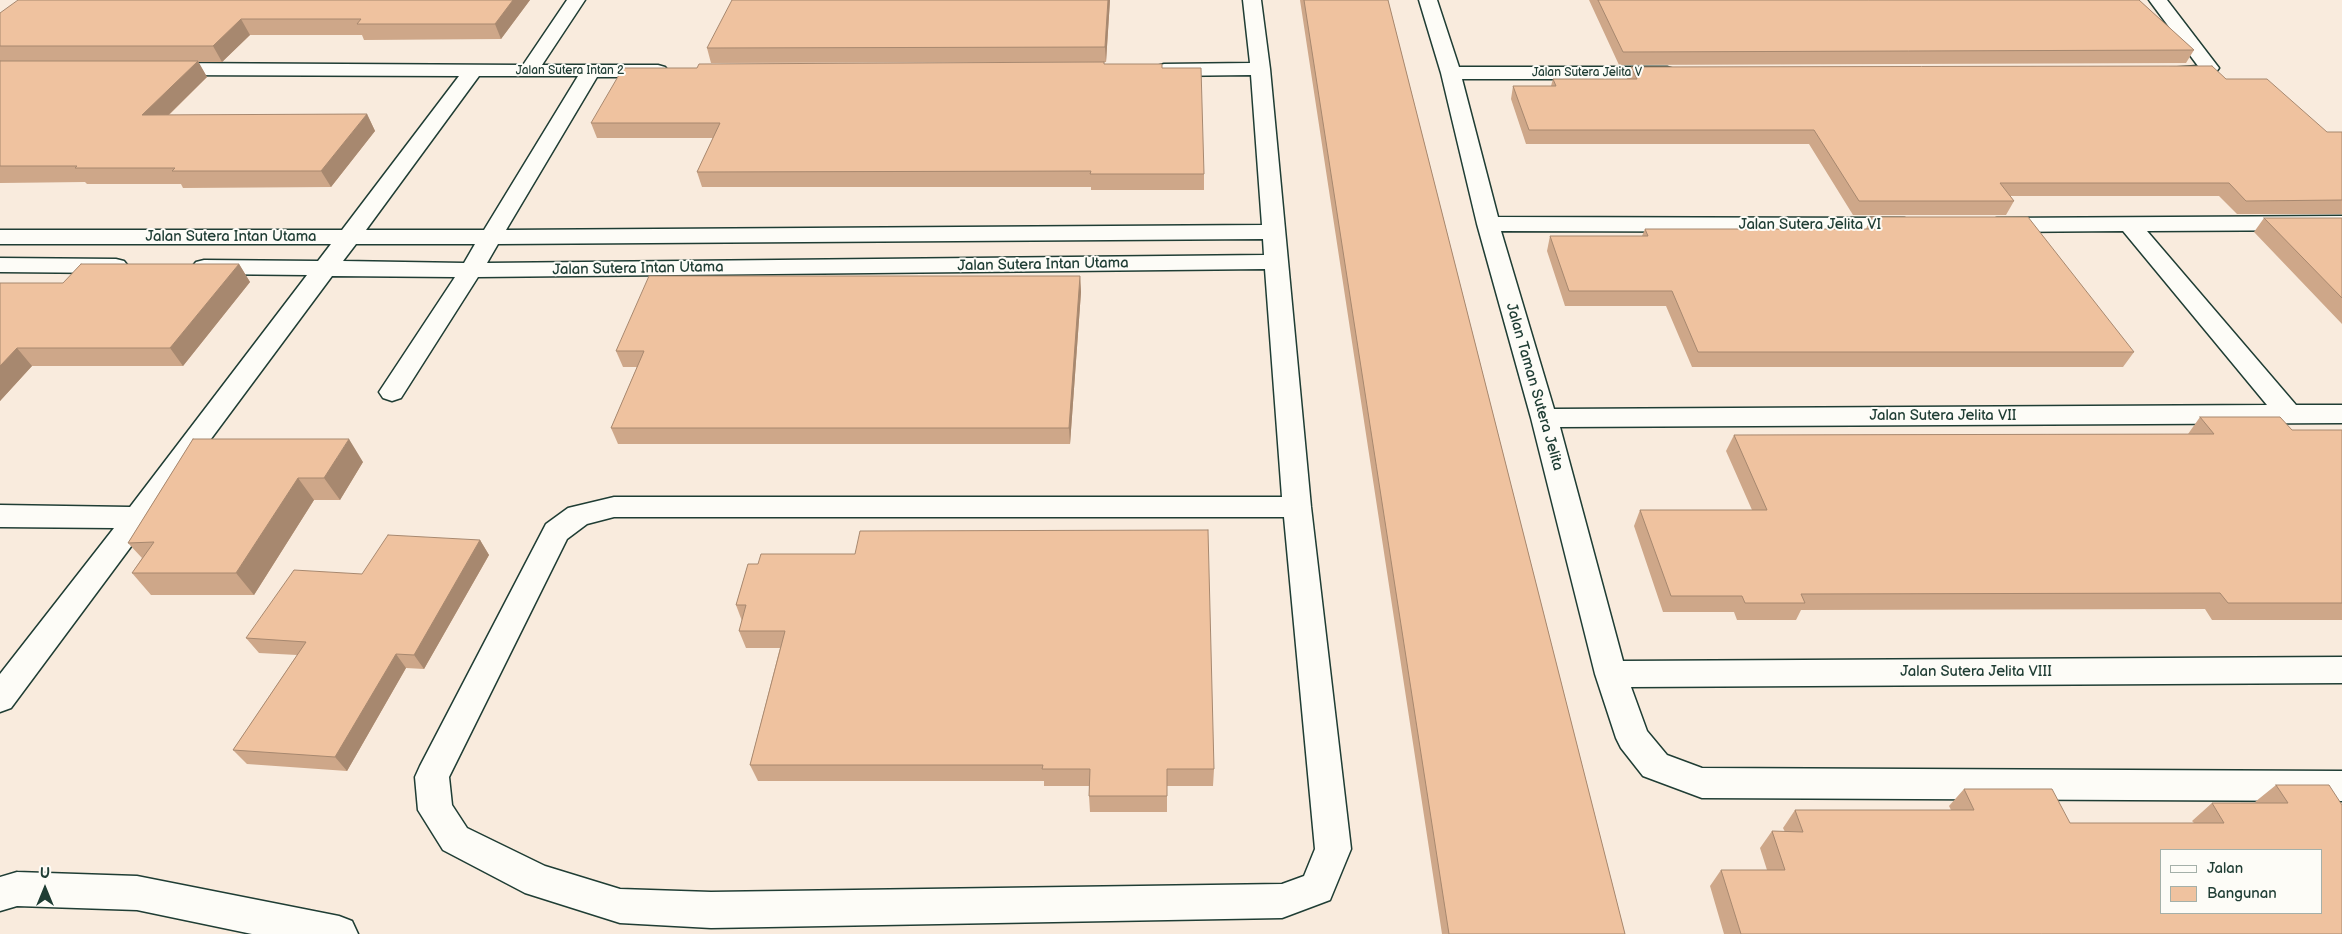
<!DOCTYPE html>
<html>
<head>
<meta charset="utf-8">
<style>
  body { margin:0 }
  #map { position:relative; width:2342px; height:934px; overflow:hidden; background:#f9ebdd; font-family:"Balsamiq Sans",sans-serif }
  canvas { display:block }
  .legend { position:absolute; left:2160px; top:849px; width:162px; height:65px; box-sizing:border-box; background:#fdfcf7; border:1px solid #a4b0a9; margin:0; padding:6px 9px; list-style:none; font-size:15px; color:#1f3d34 }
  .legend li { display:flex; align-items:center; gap:10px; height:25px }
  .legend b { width:25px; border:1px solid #a4b0a9 }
  .north { position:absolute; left:20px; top:864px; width:50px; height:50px; -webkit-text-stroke:4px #fdfcf7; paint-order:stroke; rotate:0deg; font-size:14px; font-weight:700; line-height:20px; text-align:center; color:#1f3d34 }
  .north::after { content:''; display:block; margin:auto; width:18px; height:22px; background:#1f3d34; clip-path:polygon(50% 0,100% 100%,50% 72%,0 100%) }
</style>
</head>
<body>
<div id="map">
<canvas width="2342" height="934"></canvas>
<ul class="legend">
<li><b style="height:6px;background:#fdfcf7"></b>Jalan</li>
<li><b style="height:14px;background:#efc29f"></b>Bangunan</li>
</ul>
<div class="north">U</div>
</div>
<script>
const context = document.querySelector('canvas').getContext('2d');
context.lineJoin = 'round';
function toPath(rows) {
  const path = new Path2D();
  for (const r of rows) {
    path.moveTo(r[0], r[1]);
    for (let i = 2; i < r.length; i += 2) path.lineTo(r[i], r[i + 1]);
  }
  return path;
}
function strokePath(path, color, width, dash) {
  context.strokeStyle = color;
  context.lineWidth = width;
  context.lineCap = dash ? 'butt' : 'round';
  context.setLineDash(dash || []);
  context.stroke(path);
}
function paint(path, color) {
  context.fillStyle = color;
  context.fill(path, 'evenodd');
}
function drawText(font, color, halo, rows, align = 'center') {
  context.font = font + ' "Balsamiq Sans",sans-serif';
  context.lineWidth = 4;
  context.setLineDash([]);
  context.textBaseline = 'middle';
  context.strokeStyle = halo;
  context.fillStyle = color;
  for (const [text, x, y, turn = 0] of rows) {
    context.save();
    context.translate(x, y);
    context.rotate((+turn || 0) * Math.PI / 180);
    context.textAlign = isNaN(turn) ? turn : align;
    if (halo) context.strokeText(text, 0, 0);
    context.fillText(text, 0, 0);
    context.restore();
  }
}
const street = toPath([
  [567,0,585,0,542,65,658,65,665,67,668,71,665,75,658,77,597,77,506,230,1262,225,1251,75,1164,76,1157,74,1154,70,1157,66,1164,64,1250,63,1243,0,1261,0,1270,69,1311,507,1351,849,1330,900,1282,918,711,928,620,923,525,893,443,850,418,810,415,777,420,766,546,524,568,508,614,497,1282,497,1265,269,478,277,401,398,392,401,383,398,379,392,455,277,332,276,11,708,0,712,0,674,114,528,0,527,0,505,130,507,307,275,204,274,196,272,192,267,196,262,204,260,318,261,331,244,0,244,0,230,342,230,459,76,164,75,157,73,154,69,157,65,164,63,523,65,567,0],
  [479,76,578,76,484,230,366,230,479,76],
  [1263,239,1264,255,487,263,498,244,1263,239],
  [356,244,475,244,464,263,343,261,356,244],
  [614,517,1284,517,1315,849,1304,876,1282,884,711,892,620,889,545,866,467,828,452,805,449,777,567,539,587,524,614,517],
  [1419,0,1437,0,1459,67,1667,67,1674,69,1677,73,1674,77,1667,79,1462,79,1498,217,1904,218,1912,220,1915,225,1912,230,1904,232,1501,231,1554,409,2267,405,2123,231,1997,232,1989,230,1986,225,1989,220,1997,218,2342,216,2342,230,2147,231,2296,405,2342,405,2342,423,1560,427,1623,661,2342,657,2342,683,1631,687,1647,731,1667,755,1702,768,2342,771,2342,801,1702,798,1643,776,1621,748,1616,738,1595,674,1531,418,1477,224,1441,73,1419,0],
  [2149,0,2167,0,2219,68,2213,76,2177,78,2170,76,2167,72,2170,68,2198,66,2149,0],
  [0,258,116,259,124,261,128,266,124,271,116,273,0,272,0,258]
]);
const secondary = toPath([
  [17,872,137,876,339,916,352,921,358,934,252,934,137,910,17,906,0,911,0,877,17,872]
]);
strokePath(street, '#1f3d34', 3);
strokePath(secondary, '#1f3d34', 3);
paint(street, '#fdfcf7');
paint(secondary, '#fdfcf7');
paint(toPath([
  [530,0,501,39,364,40,362,35,250,35,222,62,198,62,207,77,169,115,367,114,375,131,331,187,183,188,181,184,87,184,85,182,0,183,0,13],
  [1110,0,1106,62,711,63,707,48],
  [1300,0,1388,0,1625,934,1442,934],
  [1589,0,2139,0,2194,50,2186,63,1619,65],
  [1104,64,1162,68,1204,174,1204,190,1091,190,1091,187,702,187,697,172,713,138,597,138,591,123,697,68],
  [1631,67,2226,79,2327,132,2342,132,2342,214,2237,214,2219,196,2010,196,2014,201,2006,215,1853,215,1809,144,1526,144,1511,99,1513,86,1551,86,1553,79,1627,79],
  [1871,217,2134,352,2123,367,1692,367,1666,306,1565,306,1547,251,1550,236,1642,236,1645,229,1866,229],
  [2264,218,2342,218,2342,324,2254,232],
  [239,264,250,282,183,366,32,366,0,401,0,283,63,283],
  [1080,276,1081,292,1070,444,618,444,611,428,637,367,623,367,616,351],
  [2200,417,2292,430,2342,430,2342,620,2212,620,2205,609,1801,610,1796,620,1737,620,1734,612,1663,612,1634,526,1640,510,1752,510,1726,451,1734,435,2188,434],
  [193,439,363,462,340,500,314,500,254,595,151,595,132,573,142,558,128,543],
  [480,540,489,555,424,669,406,668,347,771,247,764,233,750,297,655,259,653,246,638,362,574],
  [748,564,1214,769,1213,786,1167,786,1167,812,1090,812,1089,796,1089,786,1044,786,1044,781,758,781,750,765,780,648,746,648,739,631,742,621,736,605],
  [2276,785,2329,785,2342,934,1724,934,1710,886,1721,870,1767,870,1760,848,1772,831,1785,832,1783,828,1795,810,1951,810,1949,806,1964,789,2070,823,2194,823,2192,821,2212,803,2256,803,2255,802]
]), '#cea789');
paint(toPath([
  [513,0,530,0,501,39,495,24],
  [1108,0,1110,0,1106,62,1105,47],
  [241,19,250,35,222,62,213,46],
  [198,61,207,77,152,131,142,115],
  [367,114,375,131,331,187,321,171],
  [239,264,250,282,183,366,170,348],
  [1080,276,1081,292,1070,444,1069,428],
  [17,348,32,366,0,401,0,366],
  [349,439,363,462,340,500,324,478],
  [298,478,314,500,254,595,236,573],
  [480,540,489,555,424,669,414,655],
  [396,654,406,668,347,771,335,757]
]), '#a7886f');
const building = toPath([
  [18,0,513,0,495,24,357,24,361,19,241,19,213,46,0,46,0,13,18,0],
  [732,0,1108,0,1105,47,707,48,732,0],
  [1304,0,1388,0,1625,934,1449,934,1304,0],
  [1598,0,2139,0,2194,50,1623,52,1598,0],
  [0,61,198,61,142,115,367,114,321,171,172,171,175,168,75,168,77,166,0,166,0,61],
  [1104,62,1104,64,1162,64,1162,68,1201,68,1204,174,1090,174,1091,171,697,172,720,123,591,123,623,68,697,68,699,64,1104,62],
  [2212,66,2226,79,2267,79,2327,132,2342,132,2342,200,2246,201,2229,183,2000,183,2014,201,1859,201,1814,130,1529,130,1513,86,1556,86,1553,79,1637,79,1631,67,2212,66],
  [1871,217,2028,217,2134,352,1698,352,1672,291,1569,291,1550,236,1648,236,1645,229,1878,229,1871,217],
  [2264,218,2342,218,2342,298,2264,218],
  [81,264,239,264,170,348,17,348,0,366,0,283,63,283,81,264],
  [649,276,1080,276,1069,428,611,428,644,351,616,351,649,276],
  [2200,417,2280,417,2292,430,2342,430,2342,603,2228,603,2220,593,1801,594,1805,603,1745,603,1742,596,1671,596,1640,510,1767,510,1734,435,2214,434,2200,417],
  [193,439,349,439,324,478,298,478,236,573,132,573,154,542,128,543,193,439],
  [1208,530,1214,769,1167,769,1167,796,1089,796,1090,769,1042,769,1043,765,750,765,785,631,739,631,746,605,736,605,748,564,758,564,761,554,855,554,860,531,1208,530],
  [388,535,480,540,414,655,396,654,335,757,233,750,306,642,246,638,294,570,362,574,388,535],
  [2276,785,2329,785,2342,805,2342,934,1741,934,1721,870,1785,870,1772,831,1803,832,1795,810,1974,810,1964,789,2052,789,2070,823,2224,823,2212,803,2288,803,2276,785],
  [2161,850,2321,850,2321,913,2161,913,2161,850]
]);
paint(building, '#efc29f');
strokePath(building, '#a7886f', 1);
drawText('12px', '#1f3d34', '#fdfcf7', [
  ["Jalan Sutera Intan 2",570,71],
  ["Jalan Sutera Jelita V",1587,73]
]);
drawText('15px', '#1f3d34', '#fdfcf7', [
  ["Jalan Sutera Jelita VI",1810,225],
  ["Jalan Sutera Intan Utama",231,237],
  ["Jalan Sutera Intan Utama",1043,265,-1],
  ["Jalan Sutera Intan Utama",638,269,-1],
  ["Jalan Taman Sutera Jelita",1534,387,74],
  ["Jalan Sutera Jelita VII",1943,416],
  ["Jalan Sutera Jelita VIII",1976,672]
]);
</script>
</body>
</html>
